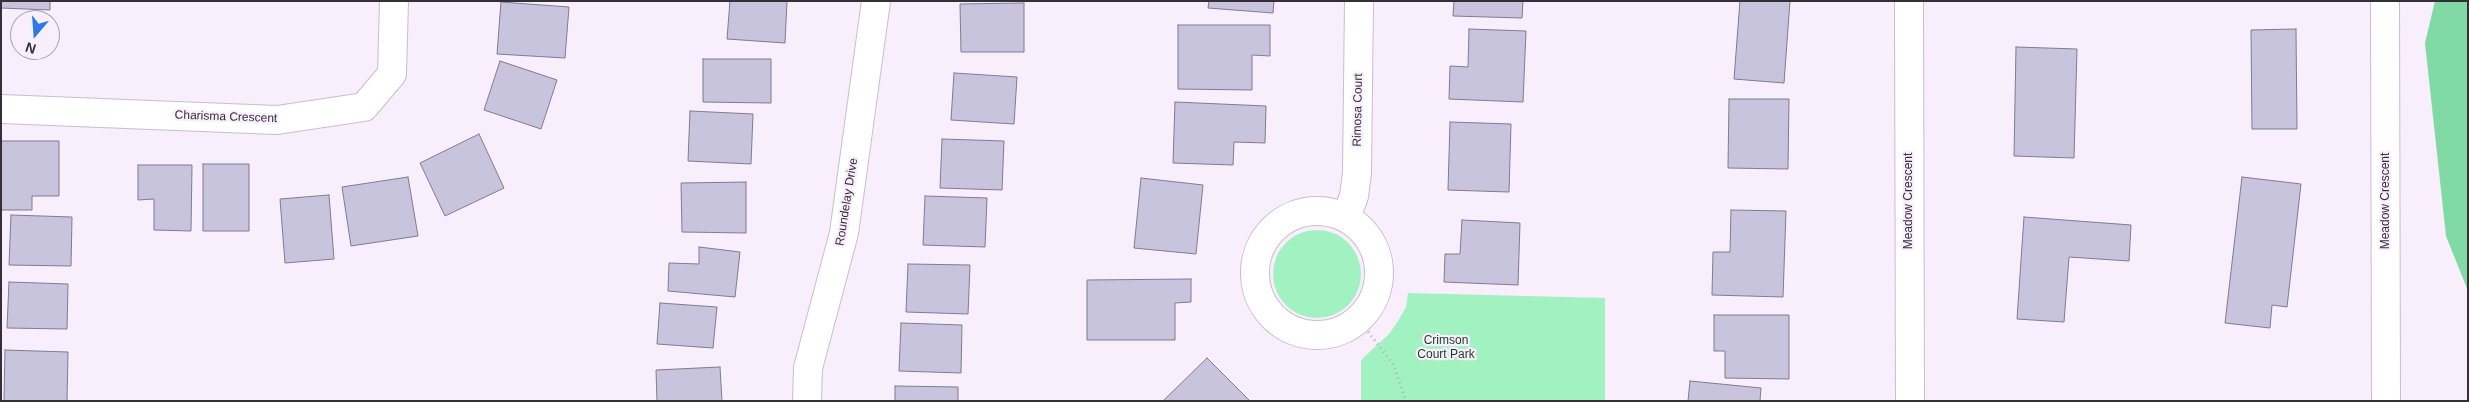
<!DOCTYPE html>
<html>
<head>
<meta charset="utf-8">
<style>
  body { margin:0 }
  #map { position:relative; width:2469px; height:402px; overflow:hidden; background:#f8eefc; font-family:Helvetica,sans-serif }
  canvas { display:block }
  .frame { position:absolute; inset:0; border:2px solid #353038; pointer-events:none }
  .north { position:absolute; left:10px; top:10px; width:50px; height:50px; box-sizing:border-box; background:#f8eefc; border:1px solid #aaa2ae; border-radius:50%; rotate:198deg; font-size:14px; font-weight:700; line-height:20px; text-align:center; color:#353038 }
  .north::after { content:''; display:block; margin:auto; width:18px; height:22px; background:#2d79e5; clip-path:polygon(50% 0,100% 100%,50% 72%,0 100%) }
</style>
</head>
<body>
<div id="map">
<canvas width="2469" height="402"></canvas>
<div class="frame"></div>
<div class="north">N</div>
</div>
<script>
const context = document.querySelector('canvas').getContext('2d');
context.lineJoin = 'round';
function paint(path, color) {
  context.fillStyle = color;
  context.fill(path, 'evenodd');
}
function toPath(rows) {
  const path = new Path2D();
  for (const r of rows) {
    if (r.length === 3) {
      path.moveTo(r[0] + r[2], r[1]);
      path.arc(r[0], r[1], r[2], 0, 2 * Math.PI);
      continue;
    }
    path.moveTo(r[0], r[1]);
    for (let i = 2; i < r.length; i += 2) path.lineTo(r[i], r[i + 1]);
  }
  return path;
}
function strokePath(path, color, width, dash) {
  context.strokeStyle = color;
  context.lineWidth = width;
  context.lineCap = dash ? 'butt' : 'round';
  context.setLineDash(dash || []);
  context.stroke(path);
}
function drawText(font, color, halo, rows, align = 'center') {
  context.font = font + ' Helvetica,sans-serif';
  context.lineWidth = 4.5;
  context.setLineDash([]);
  context.textBaseline = 'middle';
  context.strokeStyle = halo;
  context.fillStyle = color;
  for (const [text, x, y, turn = 0] of rows) {
    context.save();
    context.translate(x, y);
    context.rotate((+turn || 0) * Math.PI / 180);
    context.textAlign = isNaN(turn) ? turn : align;
    if (halo) context.strokeText(text, 0, 0);
    context.fillText(text, 0, 0);
    context.restore();
  }
}
paint(toPath([
  [1317,274,44],
  [1408,293,1605,298,1605,401,1361,401,1361,360,1389,334,1398,321,1406,307]
]), '#a1f2c0');
paint(toPath([
  [2435,1,2468,1,2468,291,2446,236,2425,43]
]), '#81d9a4');
const building = toPath([
  [1,1,50,1,50,10,1,8,1,1],
  [730,1,787,1,785,43,727,39,730,1],
  [1209,1,1274,1,1273,13,1208,8,1209,1],
  [1454,1,1523,1,1522,18,1453,16,1454,1],
  [1740,1,1790,1,1784,83,1734,79,1740,1],
  [501,2,569,7,565,58,497,54,501,2],
  [1024,3,1024,52,961,52,960,4,1024,3],
  [1178,25,1270,25,1270,56,1252,55,1252,90,1178,89,1178,25],
  [1469,29,1526,31,1523,102,1449,99,1450,66,1468,67,1469,29],
  [2296,29,2297,129,2252,129,2251,30,2296,29],
  [2016,47,2077,49,2074,158,2014,156,2016,47],
  [703,59,771,59,771,103,703,102,703,59],
  [500,61,557,80,541,129,484,110,500,61],
  [954,73,1017,77,1014,124,951,120,954,73],
  [1729,99,1789,99,1788,169,1728,168,1729,99],
  [1175,102,1266,106,1265,143,1234,142,1233,165,1173,163,1175,102],
  [690,111,753,114,751,164,688,161,690,111],
  [1450,122,1511,124,1509,192,1448,190,1450,122],
  [479,134,504,188,445,216,420,163,479,134],
  [942,139,1004,141,1002,190,940,188,942,139],
  [1,141,59,141,59,196,32,196,32,210,1,210,1,141],
  [203,164,249,164,249,231,203,231,203,164],
  [138,165,192,165,191,231,154,230,154,199,138,200,138,165],
  [408,177,418,236,351,246,342,187,408,177],
  [2242,177,2301,184,2287,307,2272,305,2270,328,2225,323,2242,177],
  [1141,178,1203,185,1196,254,1134,248,1141,178],
  [746,182,746,233,682,232,681,183,746,182],
  [329,195,334,259,285,263,280,199,329,195],
  [925,196,987,198,985,247,923,245,925,196],
  [1731,210,1786,211,1783,297,1712,295,1713,252,1730,252,1731,210],
  [11,215,72,217,71,266,9,265,11,215],
  [2024,217,2131,225,2129,261,2069,257,2064,322,2017,319,2024,217],
  [1462,220,1520,223,1518,285,1444,282,1445,254,1460,254,1462,220],
  [699,247,740,252,735,297,668,291,669,263,699,264,699,247],
  [908,264,970,265,968,314,906,312,908,264],
  [1191,279,1191,302,1175,303,1175,340,1087,340,1087,280,1191,279],
  [9,282,68,284,67,329,7,328,9,282],
  [660,303,717,307,713,348,657,344,660,303],
  [1714,315,1789,315,1789,379,1725,378,1725,351,1714,351,1714,315],
  [901,323,962,325,961,373,899,371,901,323],
  [5,350,68,352,67,401,4,401,5,350],
  [1207,358,1250,401,1163,401,1207,358],
  [720,367,722,401,657,401,656,370,720,367],
  [1690,381,1761,388,1760,401,1688,401,1690,381],
  [895,386,958,387,958,401,895,401,895,386]
]);
paint(building, '#c9c4dd');
strokePath(building, '#7f7b91', 1);
const minor = toPath([
  [1909,1,1910,401],
  [2385,1,2386,401],
  [1,109,277,120,364,107,392,74,394,1],
  [1317,273,62],
  [1346,218,1354,196,1357,173,1359,1],
  [807,401,808,368,844,233,876,1]
]);
strokePath(minor, '#cbbcd2', 30);
strokePath(toPath([
  [1359,320,1393,364,1406,401]
]), '#b6adb9', 3, [1, 4]);
strokePath(minor, '#fff', 28);
drawText('12px', '#353038', '#f8eefc', [
  ["Rimosa Court",1358,110,-89],
  ["Charisma Crescent",226,117,2],
  ["Meadow Crescent",1909,201,-90],
  ["Meadow Crescent",2386,201,-90],
  ["Roundelay Drive",847,202,-81]
]);
drawText('12px', '#183e29', '#f8eefc', [
  ["Crimson",1446,341],
  ["Court Park",1446,355]
]);
</script>
</body>
</html>
